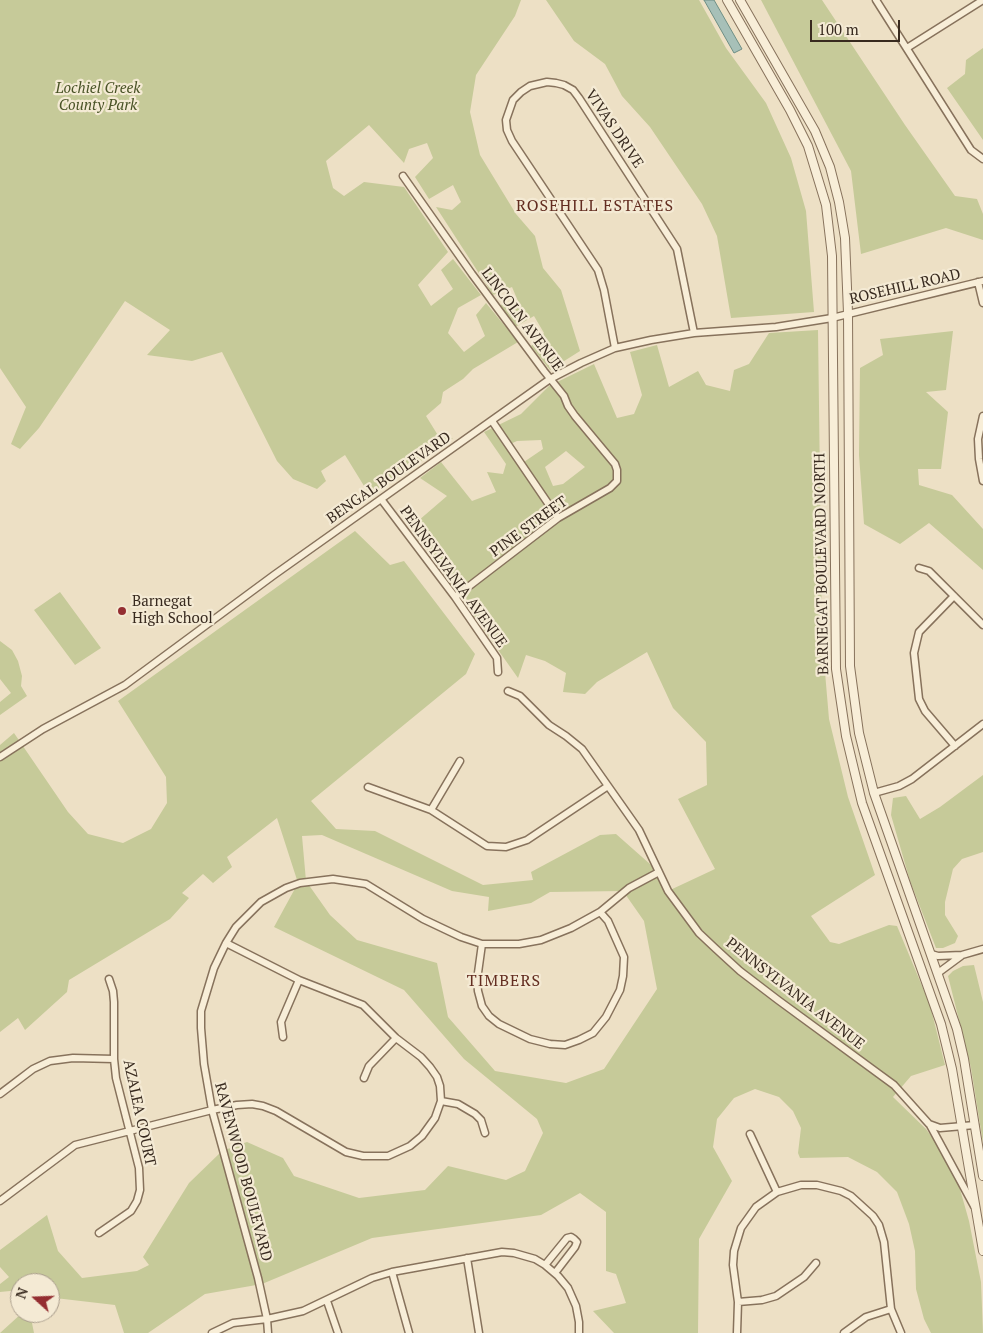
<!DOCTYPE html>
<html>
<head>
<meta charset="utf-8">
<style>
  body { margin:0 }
  #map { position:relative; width:983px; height:1333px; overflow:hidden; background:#ede0c5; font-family:"PT Serif",serif }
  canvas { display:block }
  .north { position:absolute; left:10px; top:1273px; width:50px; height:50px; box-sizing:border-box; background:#f4ead4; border:1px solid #a99d8c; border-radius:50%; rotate:290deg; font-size:14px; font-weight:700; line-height:20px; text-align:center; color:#382a1f }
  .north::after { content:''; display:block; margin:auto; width:18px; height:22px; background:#942e31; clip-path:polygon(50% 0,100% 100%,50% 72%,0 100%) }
  .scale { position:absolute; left:810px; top:20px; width:90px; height:22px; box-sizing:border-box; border:2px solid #382a1f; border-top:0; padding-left:6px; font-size:15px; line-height:18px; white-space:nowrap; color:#382a1f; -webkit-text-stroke:4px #f4ead4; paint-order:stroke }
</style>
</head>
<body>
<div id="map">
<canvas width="983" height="1333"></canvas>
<div class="north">N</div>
<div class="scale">100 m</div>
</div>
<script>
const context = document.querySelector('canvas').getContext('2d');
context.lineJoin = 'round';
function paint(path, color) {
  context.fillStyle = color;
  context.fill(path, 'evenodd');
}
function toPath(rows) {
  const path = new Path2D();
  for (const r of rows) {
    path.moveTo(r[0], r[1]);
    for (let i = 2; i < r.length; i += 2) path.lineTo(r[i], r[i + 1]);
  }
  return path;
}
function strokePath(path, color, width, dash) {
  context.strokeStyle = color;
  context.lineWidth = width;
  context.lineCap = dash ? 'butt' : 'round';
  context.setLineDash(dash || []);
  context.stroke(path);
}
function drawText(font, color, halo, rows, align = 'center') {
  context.font = font + ' "PT Serif",serif';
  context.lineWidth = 4.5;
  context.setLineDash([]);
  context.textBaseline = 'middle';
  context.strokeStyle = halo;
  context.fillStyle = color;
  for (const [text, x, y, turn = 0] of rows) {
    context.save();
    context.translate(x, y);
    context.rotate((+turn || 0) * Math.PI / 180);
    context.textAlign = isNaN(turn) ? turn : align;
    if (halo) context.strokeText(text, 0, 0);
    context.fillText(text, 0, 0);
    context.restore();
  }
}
paint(toPath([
  [0,0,521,0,515,16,476,75,470,112,480,155,516,214,535,236,543,268,561,290,580,351,550,370,531,346,544,333,534,316,515,327,500,305,518,301,512,287,493,295,436,207,452,210,461,202,453,185,429,199,415,177,433,158,427,143,409,149,404,163,369,125,326,161,333,188,344,196,364,182,404,187,448,252,418,285,431,306,453,289,441,270,453,259,481,295,458,308,448,333,464,352,485,336,476,315,486,303,518,342,473,369,463,379,443,392,441,403,426,416,439,437,453,438,383,488,369,494,345,455,321,471,326,481,317,489,293,479,277,461,222,352,192,361,147,355,170,330,125,301,39,428,20,449,11,444,26,407,0,368],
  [546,0,699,0,726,48,766,103,791,158,806,211,814,312,731,318,717,236,702,204,650,127,622,96,605,64,574,41],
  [761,0,822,0,905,125,955,196,977,199,983,214,983,240,946,228,861,254,851,171],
  [983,48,983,140,947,88,965,74,966,60],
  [818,330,822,637,829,719,848,797,875,875,811,916,830,942,839,944,889,925,897,926,930,1005,945,1065,911,1076,893,1097,926,1129,954,1168,969,1221,981,1282,983,1333,931,1333,924,1319,916,1289,915,1251,909,1224,897,1192,877,1172,848,1157,800,1158,798,1153,801,1128,793,1111,779,1097,755,1089,734,1098,717,1119,713,1147,732,1181,699,1239,698,1333,614,1333,593,1311,626,1303,616,1274,606,1271,606,1212,580,1193,541,1215,372,1238,262,1284,205,1294,148,1333,124,1333,115,1305,55,1298,50,1303,50,1283,20,1283,20,1290,0,1292,0,1284,9,1277,0,1267,0,1250,47,1215,58,1251,82,1278,137,1271,149,1265,143,1257,189,1183,222,1151,247,1142,283,1158,294,1176,359,1198,425,1190,448,1166,506,1180,525,1171,543,1133,537,1119,464,1059,404,990,274,927,298,883,277,818,227,857,232,867,213,883,203,874,182,893,189,898,170,919,69,980,67,992,25,1030,18,1018,0,1032,0,745,14,733,68,812,88,834,123,843,151,829,167,803,166,777,118,701,355,531,390,565,404,561,475,654,466,674,311,801,336,829,375,831,483,885,533,880,531,872,600,835,616,834,659,872,668,891,715,869,678,799,707,785,706,742,673,708,647,652,597,682,585,694,563,692,566,673,545,661,526,655,518,678,411,527,447,496,420,478,441,462,472,501,496,492,487,472,503,474,506,464,484,432,521,414,549,386,594,364,617,418,634,414,642,395,630,352,657,345,669,387,698,371,706,385,730,391,734,370,749,364,769,333],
  [541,440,543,449,518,466,508,445,517,441],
  [566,451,585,467,563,484,553,486,545,467],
  [322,835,452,891,489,897,488,911,531,903,550,892,623,891,644,921,657,989,604,1069,566,1083,495,1071,448,1017,437,963,357,940,330,915,306,881,302,836],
  [953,331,946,390,926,392,948,412,941,469,918,469,919,485,952,495,983,529,983,570,929,523,900,544,864,524,859,455,860,368,883,355,880,339],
  [60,592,101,648,75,665,34,610],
  [0,641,12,650,18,661,22,676,21,686,27,696,0,715,0,702,11,693,0,679],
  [983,775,983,852,962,859,953,869,945,902,945,915,958,936,955,943,943,948,936,948,910,881,891,815,893,798,906,796,920,819,940,807],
  [974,965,983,1002,983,1143,971,1068,948,976,953,971,963,966],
  [22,1313,41,1313,32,1323,34,1333,0,1333]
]), '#c6ca99');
const water = toPath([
  [704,0,714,0,742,49,734,53,704,0]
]);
paint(water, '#a7c0b8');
strokePath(water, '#6e8e85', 1);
const minor = toPath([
  [876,0,971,150,983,159],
  [907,48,983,0],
  [403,176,472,274,544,371,564,396,568,406,575,416,615,464,617,470,617,481,610,488,558,518,455,597],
  [978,282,983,303],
  [615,348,604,290,598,270,512,141,507,130,506,120,513,100,521,92,530,86,547,82,556,83,564,85,573,90,579,98,677,249,694,333],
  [983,416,978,439,979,459,983,481],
  [492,421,558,518],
  [381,499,455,597,497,658,498,672],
  [919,568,929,571,983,625],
  [954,596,919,632,914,653,919,699,925,711,955,746],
  [508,691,520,696,549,725,566,736,582,749,639,830,668,891,699,933,716,949,740,971,778,1000,894,1085,929,1124,940,1128,975,1125],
  [0,757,43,729,125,685,274,575,550,379,581,363,615,348,651,340,694,333,776,327,832,318,983,281],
  [368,787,431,810,487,846,506,847,527,840,608,786],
  [874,793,899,786,912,779,983,724],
  [431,810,460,761],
  [482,944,477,980,478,991,482,1006,489,1016,499,1024,530,1039,550,1044,565,1045,579,1040,593,1033,606,1017,620,990,623,976,624,957,608,921,600,912],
  [931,954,938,956,962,955,983,949],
  [938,973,961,956],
  [283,1037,281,1022,299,980],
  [364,1078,369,1066,396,1038],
  [0,1094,33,1069,50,1061,73,1058,114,1059],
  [441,1101,458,1104,475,1114,481,1120,485,1133],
  [930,1125,974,1206],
  [750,1134,777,1192],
  [0,1201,75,1145,212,1110,237,1105,252,1104,263,1106,276,1111,346,1152,363,1156,388,1156,410,1146,422,1136,435,1118,441,1101,440,1086,437,1077,430,1067,421,1057,396,1038,363,1005,299,980,226,943],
  [99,1233,131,1211,137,1201,140,1190,139,1168,116,1078,114,1059,114,1002,113,991,109,979],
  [467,1258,479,1333],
  [545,1265,567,1238,571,1237,574,1239,577,1242,575,1247,555,1273],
  [392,1272,409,1333],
  [327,1301,338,1333],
  [738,1302,762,1300,776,1296,804,1277,816,1263],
  [212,1333,233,1323,267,1319,303,1311,372,1278,392,1272,502,1252,514,1253,535,1259,545,1265,558,1276,568,1288,576,1306,579,1322,579,1333],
  [268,1333,267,1319,258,1278,212,1110,204,1064,201,1028,201,1011,214,968,226,943,236,927,261,902,286,888,300,883,333,879,366,884,423,919,461,937,482,944,519,944,541,940,571,928,600,912,629,888,659,872],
  [737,1333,738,1302,733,1265,734,1251,741,1228,756,1207,777,1192,801,1185,817,1185,841,1191,851,1196,873,1216,879,1225,884,1242,891,1309,901,1333],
  [844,1333,866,1317,891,1309]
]);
const tertiary = toPath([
  [727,0,790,110,808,146,826,205,832,256,836,669,846,736,862,803,941,1024,952,1069,983,1251],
  [740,0,815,131,830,167,839,202,845,238,848,313,850,666,859,733,874,793,957,1029,964,1059,983,1176]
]);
strokePath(minor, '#87725c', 9);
strokePath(tertiary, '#87725c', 10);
strokePath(minor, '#f8eed8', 6);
strokePath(tertiary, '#f8eed8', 8);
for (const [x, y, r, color] of [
  [122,611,5,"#942e31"]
]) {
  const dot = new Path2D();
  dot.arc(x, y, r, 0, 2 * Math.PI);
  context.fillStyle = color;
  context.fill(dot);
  strokePath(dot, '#f4ead4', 2);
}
drawText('italic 15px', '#495326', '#f4ead4', [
  ["Lochiel Creek",98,89],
  ["County Park",98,106]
]);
drawText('15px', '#382a1f', '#f4ead4', [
  ["VIVAS DRIVE",614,129,56],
  ["ROSEHILL ROAD",905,287,-13],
  ["LINCOLN AVENUE",522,320,53],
  ["BENGAL BOULEVARD",389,478,-35],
  ["PINE STREET",529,527,-36],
  ["BARNEGAT BOULEVARD NORTH",822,564,-91],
  ["PENNSYLVANIA AVENUE",453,577,54],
  ["PENNSYLVANIA AVENUE",795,994,38],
  ["AZALEA COURT",139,1113,78],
  ["RAVENWOOD BOULEVARD",243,1172,75]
]);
drawText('15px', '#382a1f', '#f4ead4', [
  ["Barnegat",132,602],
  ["High School",132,619]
], 'left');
context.letterSpacing = '1px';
drawText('16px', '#632d20', '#f4ead4', [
  ["ROSEHILL ESTATES",595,206],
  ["TIMBERS",504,981]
]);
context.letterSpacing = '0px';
</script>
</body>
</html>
